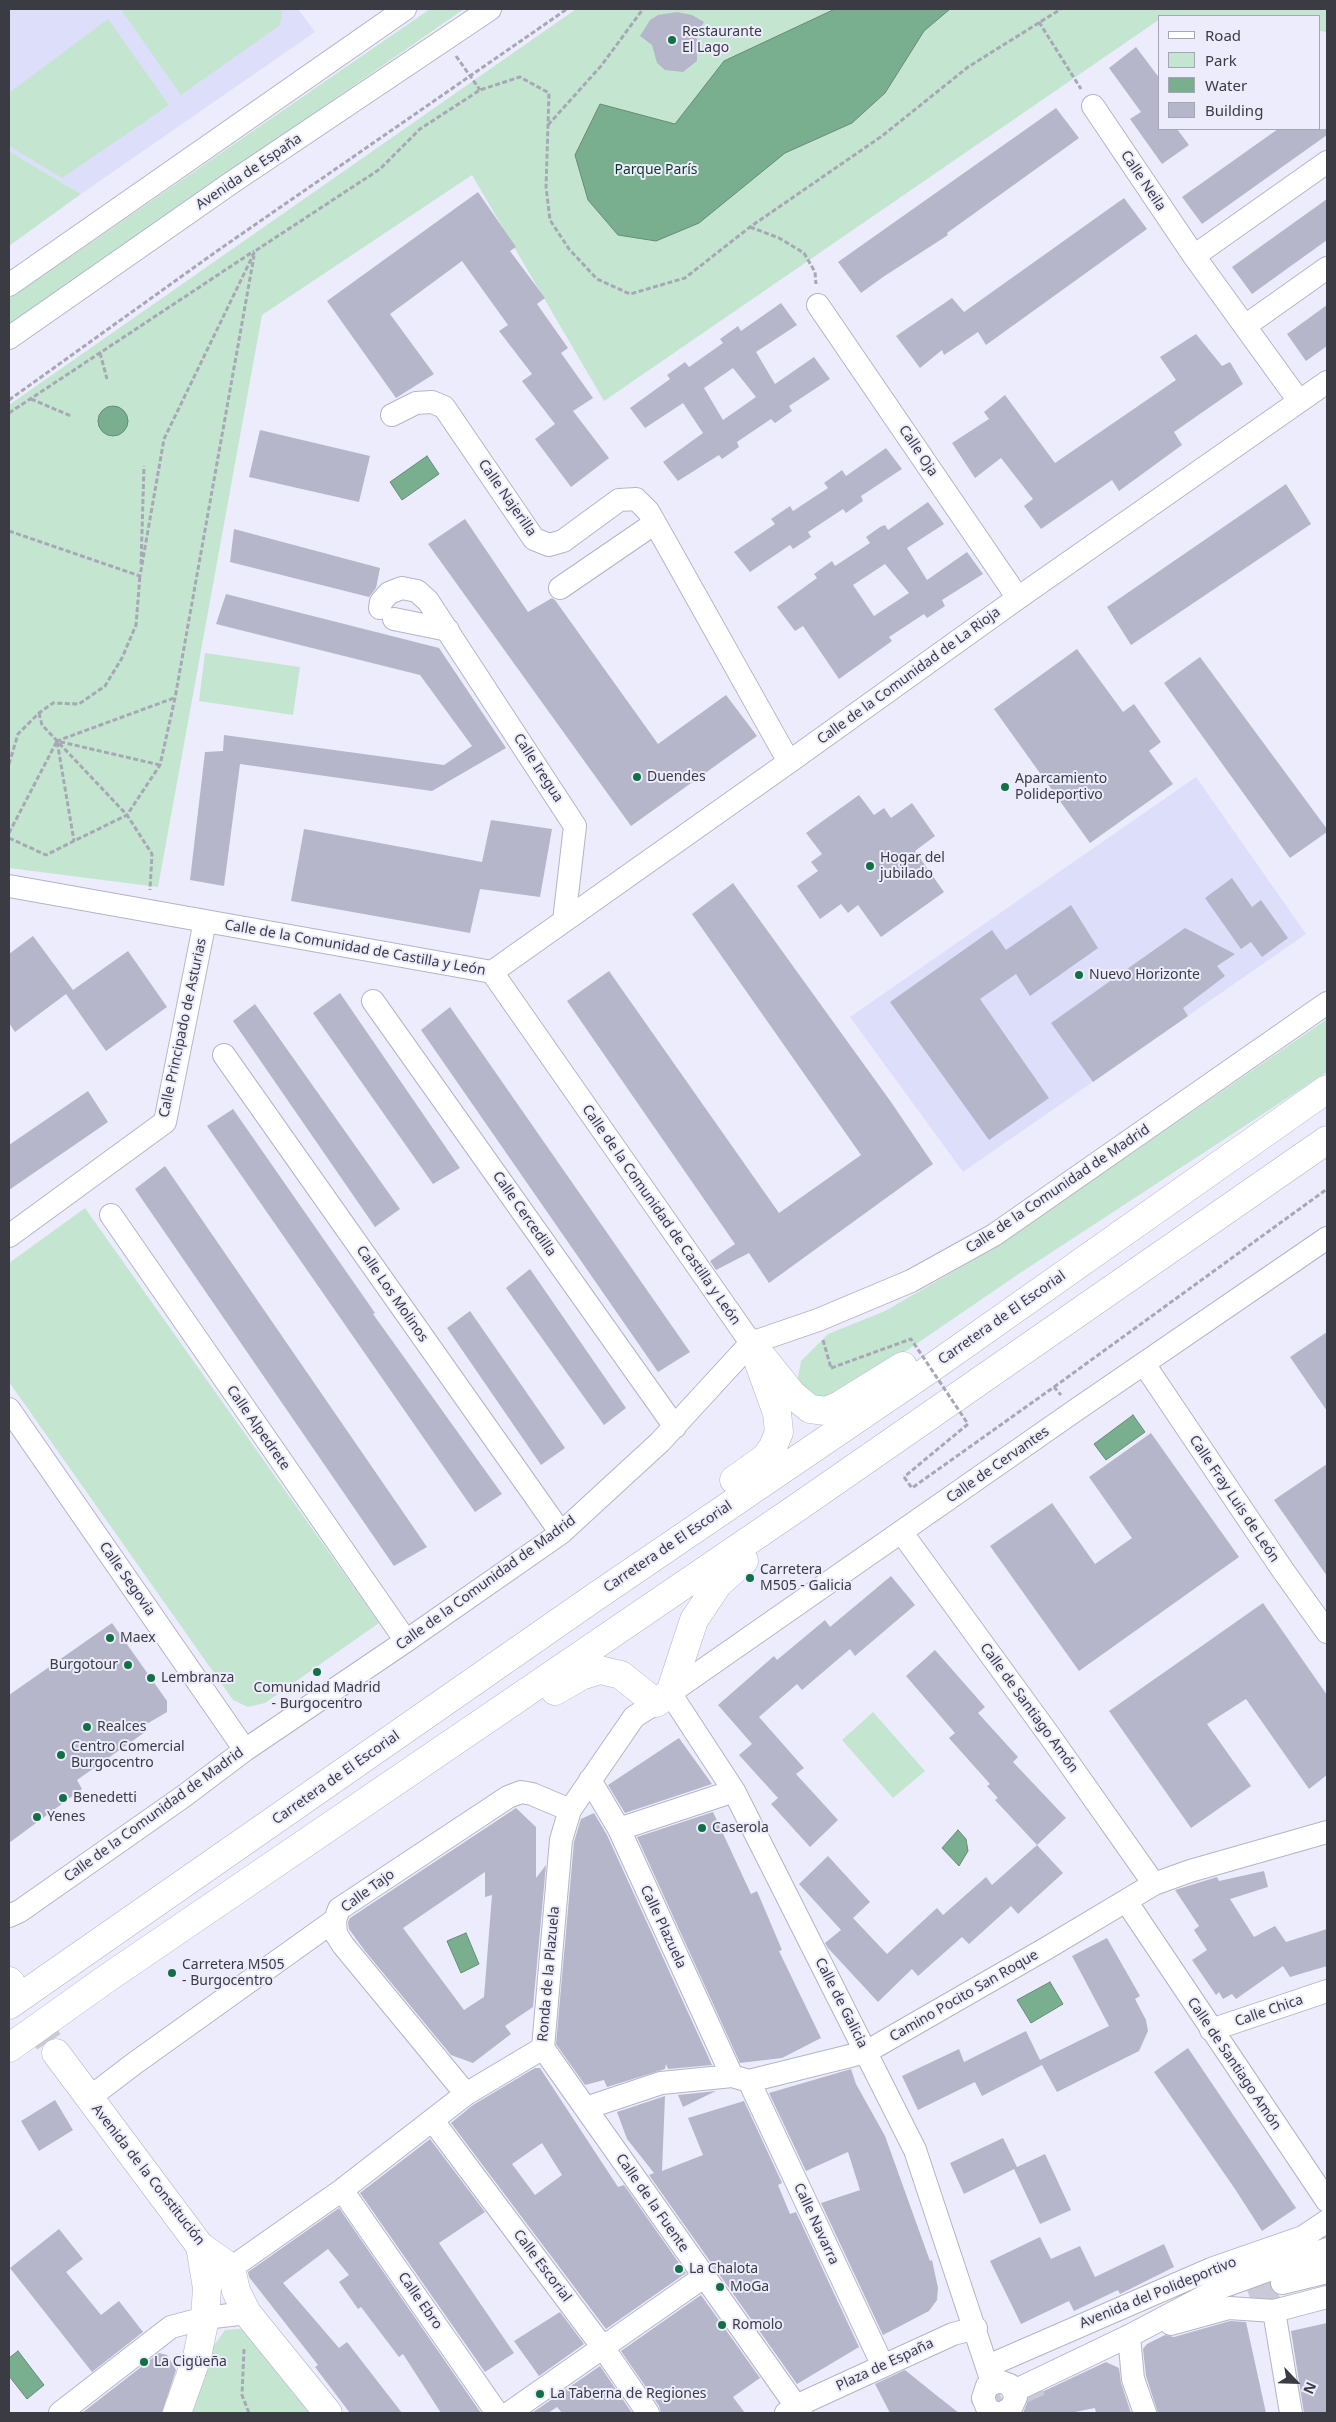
<!DOCTYPE html>
<html>
<head>
<meta charset="utf-8">
<style>
  body { margin:0 }
  #map { position:relative; width:1336px; height:2422px; overflow:hidden; background:#ececfd; font-family:"Noto Sans",sans-serif }
  canvas { display:block }
  .frame { position:absolute; inset:0; border:10px solid #3b3b43; pointer-events:none }
  .legend { position:absolute; left:1158px; top:15px; width:162px; height:115px; box-sizing:border-box; background:#ececfd; border:1px solid #a5a5b3; margin:0; padding:6px 9px; list-style:none; font-size:15px; color:#3b3b43 }
  .legend li { display:flex; align-items:center; gap:10px; height:25px }
  .legend b { width:25px; border:1px solid #a5a5b3 }
  .north { position:absolute; left:1271px; top:2357px; width:50px; height:50px; -webkit-text-stroke:4px #ececfd; paint-order:stroke; rotate:114deg; font-size:14px; font-weight:700; line-height:20px; text-align:center; color:#3b3b43 }
  .north::after { content:''; display:block; margin:auto; width:18px; height:22px; background:#3b3b43; clip-path:polygon(50% 0,100% 100%,50% 72%,0 100%) }
</style>
</head>
<body>
<div id="map">
<canvas width="1336" height="2422"></canvas>
<div class="frame"></div>
<ul class="legend">
<li><b style="height:6px;background:#fff"></b>Road</li>
<li><b style="height:14px;background:#c4e6d0"></b>Park</li>
<li><b style="height:14px;background:#79af8e"></b>Water</li>
<li><b style="height:14px;background:#b6b6cb"></b>Building</li>
</ul>
<div class="north">N</div>
</div>
<script>
const context = document.querySelector('canvas').getContext('2d');
context.lineJoin = 'round';
function paint(path, color) {
  context.fillStyle = color;
  context.fill(path, 'evenodd');
}
function toPath(rows) {
  const path = new Path2D();
  for (const r of rows) {
    if (r.length === 3) {
      path.moveTo(r[0] + r[2], r[1]);
      path.arc(r[0], r[1], r[2], 0, 2 * Math.PI);
      continue;
    }
    path.moveTo(r[0], r[1]);
    for (let i = 2; i < r.length; i += 2) path.lineTo(r[i], r[i + 1]);
  }
  return path;
}
function strokePath(path, color, width, dash) {
  context.strokeStyle = color;
  context.lineWidth = width;
  context.lineCap = dash ? 'butt' : 'round';
  context.setLineDash(dash || []);
  context.stroke(path);
}
function drawText(font, color, halo, rows, align = 'center') {
  context.font = font + ' "Noto Sans",sans-serif';
  context.lineWidth = 4;
  context.setLineDash([]);
  context.textBaseline = 'middle';
  context.strokeStyle = halo;
  context.fillStyle = color;
  for (const [text, x, y, turn = 0] of rows) {
    context.save();
    context.translate(x, y);
    context.rotate((+turn || 0) * Math.PI / 180);
    context.textAlign = isNaN(turn) ? turn : align;
    if (halo) context.strokeText(text, 0, 0);
    context.fillText(text, 0, 0);
    context.restore();
  }
}
paint(toPath([
  [9,9,298,9,315,32,81,194,9,151],
  [1196,777,1306,934,963,1172,850,1017]
]), '#dddefa');
paint(toPath([
  [126,9,280,9,282,13,280,25,181,95,122,11],
  [430,9,464,9,9,325,9,299],
  [576,9,1327,9,1327,32,1320,31,1320,16,1160,16,1160,19,604,401,472,175,262,315,158,887,9,868,9,405],
  [108,19,169,105,62,178,9,146,9,93],
  [9,151,81,194,9,246],
  [205,653,300,667,293,715,199,701],
  [1327,1019,1327,1072,1020,1273,833,1401,811,1396,797,1383,801,1361,828,1334,885,1311,991,1250],
  [85,1208,379,1623,265,1703,248,1707,233,1700,9,1382,9,1263],
  [873,1712,925,1771,893,1798,842,1740],
  [251,2328,318,2413,187,2413,208,2354,225,2330]
]), '#c4e6d0');
const water = toPath([
  [835,9,950,9,924,31,885,93,852,123,785,153,699,223,656,241,618,235,588,200,575,155,600,104,675,124,724,61,835,9],
  [113,421,15],
  [427,456,439,474,402,500,390,482,427,456],
  [1133,1415,1145,1432,1106,1460,1094,1444,1133,1415],
  [958,1830,966,1839,968,1851,959,1866,942,1848,958,1830],
  [466,1933,479,1964,461,1973,447,1941,466,1933],
  [1050,1982,1063,2004,1031,2023,1017,2000,1050,1982],
  [18,2351,44,2385,27,2399,9,2376,9,2358,18,2351]
]);
paint(water, '#79af8e');
strokePath(water, '#668c78', 1);
paint(toPath([
  [677,12,692,15,704,22,695,36,700,44,697,49,697,61,683,72,665,70,657,63,652,45,640,36,650,20,658,15],
  [1136,47,1160,79,1160,129,1177,129,1189,145,1162,164,1130,119,1141,112,1109,68],
  [1056,108,1079,138,947,233,948,235,883,277,861,293,838,262],
  [1278,129,1327,129,1327,135,1202,224,1182,197],
  [478,192,516,247,510,251,545,298,537,304,568,348,561,353,593,398,573,411,609,458,571,487,535,439,555,424,522,381,532,374,499,331,508,325,462,261,390,314,434,374,396,398,327,301],
  [1124,198,1147,229,986,345,978,332,944,355,942,350,920,368,896,336,952,298,964,312],
  [1327,199,1327,240,1252,294,1232,267],
  [781,303,797,325,756,352,775,384,814,357,830,379,789,406,792,411,775,423,771,419,737,442,739,447,722,459,719,455,678,481,663,462,703,433,683,403,645,428,630,408,670,379,667,375,685,362,689,367,723,343,720,339,738,326,741,331],
  [733,368,756,397,723,420,704,388],
  [1327,305,1327,346,1306,361,1287,334],
  [1196,334,1222,366,1230,362,1243,384,1174,432,1182,445,1119,491,1112,480,1041,529,1024,506,1033,499,1001,458,975,478,952,443,989,419,984,412,1005,395,1055,463,1176,380,1160,357],
  [260,430,370,456,359,502,249,477],
  [886,448,902,469,861,496,863,501,846,513,843,509,808,532,811,537,793,549,790,545,750,572,734,552,775,524,771,519,790,506,793,511,828,488,824,483,842,470,846,476],
  [1286,484,1311,524,1131,645,1107,607],
  [928,502,944,524,907,548,927,580,967,552,983,574,942,600,945,606,927,618,924,614,889,637,892,641,839,679,803,626,795,631,777,607,817,578,814,574,832,561,835,566,870,543,866,537,880,527,885,525,888,530],
  [885,564,909,593,874,616,853,585],
  [465,519,528,612,552,598,555,600,658,744,726,695,757,736,631,826,428,544],
  [234,529,380,568,376,588,369,597,230,562],
  [226,594,439,648,506,748,432,791,240,764,224,886,190,880,205,752,223,751,224,735,444,765,472,746,420,675,216,624],
  [1077,649,1123,712,1134,704,1161,742,1149,751,1173,784,1090,843,994,709],
  [1200,657,1327,829,1327,832,1290,858,1164,683],
  [859,795,874,815,884,808,891,818,912,803,935,836,915,851,944,892,881,937,858,905,848,913,841,904,820,919,797,886,818,871,811,862,822,854,806,833],
  [491,820,552,829,540,897,480,889,470,933,291,901,304,829,482,862],
  [1232,878,1252,907,1261,900,1288,938,1262,957,1251,942,1241,949,1205,898],
  [733,883,891,1102,933,1164,769,1283,749,1253,716,1270,710,1261,735,1244,567,1001,609,971,779,1213,861,1155,692,914],
  [1071,905,1098,948,1030,996,1016,974,980,999,1049,1098,989,1140,890,1002,992,930,1006,950],
  [1185,928,1235,954,1217,966,1225,976,1183,1008,1188,1016,1093,1082,1051,1023],
  [33,936,73,990,128,951,167,1007,106,1051,66,994,15,1032,9,1023,9,954],
  [340,993,460,1168,433,1184,313,1013],
  [255,1004,400,1209,375,1227,233,1021],
  [450,1007,690,1352,658,1372,421,1030],
  [88,1091,108,1122,9,1190,9,1145],
  [233,1109,375,1313,373,1314,502,1494,475,1512,207,1126],
  [165,1166,427,1547,394,1566,135,1189],
  [530,1269,626,1408,604,1425,506,1288],
  [470,1311,565,1448,541,1465,447,1328],
  [1327,1332,1327,1411,1290,1357],
  [1151,1433,1239,1557,1079,1671,990,1546,1052,1503,1095,1564,1132,1538,1089,1477],
  [1327,1464,1327,1576,1274,1500],
  [891,1576,915,1605,855,1656,850,1649,802,1690,797,1684,759,1717,804,1768,796,1774,838,1820,810,1847,771,1804,778,1798,739,1755,752,1744,718,1705,774,1656,777,1660,825,1620,830,1627],
  [1263,1603,1327,1695,1327,1775,1309,1789,1246,1699,1207,1724,1251,1786,1191,1828,1109,1711],
  [112,1623,167,1701,167,1712,145,1725,148,1730,77,1780,82,1789,9,1843,9,1695],
  [935,1650,985,1707,978,1713,1018,1757,1013,1762,1066,1818,1037,1845,995,1800,998,1798,987,1786,990,1784,949,1738,955,1733,906,1676],
  [679,1738,712,1784,625,1813,608,1785],
  [516,1808,536,1827,536,1878,546,1865,533,2007,505,2026,511,2034,473,2063,451,2055,365,1951,349,1929,348,1922,350,1918],
  [485,1872,485,1897,492,1895,484,1997,464,2010,403,1928],
  [713,1812,751,1894,757,1891,782,1950,779,1951,821,2038,782,2058,740,2063,637,1837],
  [594,1813,607,1835,712,2065,668,2069,666,2064,665,2069,607,2087,604,2080,585,2085,556,2044,574,1842,581,1819],
  [1037,1845,1063,1873,1018,1914,1011,1906,969,1944,962,1937,918,1976,912,1969,878,2002,828,1948,825,1943,841,1930,799,1884,828,1856,870,1902,853,1918,887,1954,937,1908,943,1915,986,1877,992,1885],
  [1264,1871,1268,1887,1230,1899,1254,1937,1275,1926,1286,1942,1327,1929,1327,1966,1290,1977,1283,1966,1236,1999,1232,1994,1223,1999,1219,1992,1216,1995,1192,1960,1207,1950,1194,1930,1199,1926,1175,1890,1217,1877,1219,1881],
  [1107,1938,1140,1996,1135,1999,1146,2020,1148,2031,1139,2051,1057,2092,1042,2065,982,2096,975,2082,918,2110,902,2076,959,2049,964,2062,1026,2031,1040,2060,1109,2026,1072,1956],
  [1188,2048,1296,2208,1262,2231,1235,2189,1154,2072],
  [535,2068,540,2068,618,2187,624,2185,686,2273,606,2329,451,2123,473,2105],
  [542,2143,562,2175,535,2195,512,2164],
  [851,2069,856,2084,885,2136,930,2261,932,2260,938,2288,937,2300,929,2311,883,2335,821,2203,860,2190,848,2152,806,2171,769,2093],
  [716,2091,683,2107,678,2095],
  [665,2096,662,2171,703,2155,688,2118,744,2101,782,2183,778,2185,790,2214,796,2212,859,2347,797,2384,649,2175,654,2173,627,2139,617,2112],
  [55,2100,73,2130,39,2151,21,2121],
  [1003,2138,1017,2167,1045,2154,1071,2210,1040,2224,1014,2169,964,2194,950,2163],
  [430,2139,485,2212,439,2243,514,2353,485,2372,360,2193],
  [339,2208,481,2413,441,2413,403,2354,399,2357,361,2307,358,2309,339,2282,349,2275,328,2249,283,2283,339,2348,347,2342,402,2413,350,2413,315,2367,318,2365,249,2277,248,2272],
  [59,2229,83,2259,66,2272,101,2315,119,2301,143,2332,92,2372,10,2268],
  [1040,2237,1051,2259,1080,2246,1095,2277,1164,2244,1174,2267,1120,2294,1118,2290,1074,2311,1069,2301,1021,2324,990,2261],
  [701,2295,760,2378,733,2397,745,2413,661,2413,659,2406,621,2351],
  [560,2312,584,2344,539,2376,514,2341],
  [1230,2321,1246,2322,1266,2413,1158,2413,1146,2376,1143,2349,1147,2344,1165,2335,1174,2337],
  [1327,2323,1327,2413,1304,2413,1291,2331],
  [159,2353,167,2355,176,2370,162,2413,82,2413],
  [1106,2362,1119,2368,1121,2383,1131,2413,1096,2413,1095,2408,1070,2413,1023,2413,1029,2398],
  [600,2366,632,2413,562,2413,557,2407,548,2413,532,2413],
  [905,2370,936,2395,959,2413,890,2413,875,2384]
]), '#b6b6cb');
strokePath(toPath([
  [11,1983,56,2053],
  [1210,2311,1282,2283],
  [978,2413,998,2400,1039,2382]
]), '#c9c9d8', 28, [28, 14]);
const street = toPath([
  [1093,106,1194,256,1299,401],
  [1194,256,1327,162],
  [9,285,405,9],
  [818,305,1018,598],
  [1245,326,1327,268],
  [9,338,231,183,490,9],
  [392,415,416,403,432,402,444,407,534,539,549,545,563,541,619,500,636,499,648,511,655,523,789,762],
  [560,588,655,523],
  [380,608,381,602,389,593,402,588,417,591,428,601,575,826,564,921],
  [394,619,448,630],
  [9,886,492,972,751,1343],
  [492,972,789,762,1018,598,1327,382],
  [373,1001,675,1427],
  [224,1055,561,1533],
  [111,1215,406,1641],
  [9,1236,165,1122,205,921],
  [1144,1364,1282,1569,1327,1632],
  [9,1409,245,1750],
  [902,1533,1049,1735,1154,1884],
  [590,1780,619,1829,732,2076],
  [619,1829,734,1791],
  [1126,1901,1327,2201],
  [9,1916,20,1911,184,1796,245,1750,406,1641,561,1533,660,1442,751,1343,818,1320,911,1281,994,1235,1327,1003],
  [1211,2030,1327,1991],
  [543,2048,801,2413],
  [543,2048,561,1840,570,1810,634,1717,656,1703],
  [749,2081,883,2366],
  [466,2094,343,1945,336,1934,335,1920,339,1909,508,1797,521,1792,532,1794,570,1810],
  [89,2098,135,2063,335,1920],
  [586,2108,661,2083,732,2076,749,2081,866,2052,1047,1948,1154,1884,1190,1871,1327,1832],
  [433,2121,604,2349,648,2413],
  [342,2190,497,2413],
  [231,2268,342,2190,466,2094,543,2048],
  [1282,2283,1327,2272],
  [1274,2311,1291,2413],
  [1171,2324,1229,2308,1274,2311,1327,2297],
  [1129,2336,1133,2379,1145,2413],
  [988,2366,1211,2269,1303,2237,1327,2221],
  [992,2382,915,2150,734,1791,670,1693,1073,1412,1327,1238],
  [1014,2391,1129,2336,1222,2287,1327,2249],
  [60,2413,171,2327,205,2318,247,2313],
  [509,2413,705,2276],
  [786,2413,796,2406,953,2334,976,2328],
  [996,2413,988,2410,983,2398,987,2386,999,2381,1010,2385,1016,2397,1011,2408,1002,2413]
]);
const secondary = toPath([
  [9,1981,11,1983],
  [56,2053,200,2246,231,2268,236,2291,247,2313,328,2413],
  [177,2413,197,2357,205,2318,207,2288,200,2246]
]);
const highway = toPath([
  [751,1343,792,1394,810,1409,826,1411,840,1405,903,1366],
  [734,1480,765,1458,773,1447,779,1432,777,1413,759,1363],
  [555,1691,581,1676,600,1670,621,1675,656,1703,670,1693,694,1620,718,1584,744,1561],
  [9,2005,595,1597,930,1369,1327,1089],
  [9,2048,106,1979,798,1507,1327,1140]
]);
strokePath(street, '#b3b4c8', 24);
strokePath(secondary, '#b3b4c8', 29);
strokePath(highway, '#b3b4c8', 29);
strokePath(toPath([
  [1039,22,1081,89],
  [456,56,480,90],
  [548,125,601,66,643,9],
  [750,227,779,238,804,253,815,272,816,284],
  [100,353,107,379],
  [31,399,71,416],
  [9,400,217,251,567,9],
  [9,413,254,251],
  [9,531,140,576,164,439,255,251,380,169,420,129,480,90,520,77,549,93,546,187,550,220,569,249,597,279,630,294,685,278,750,227,882,136,968,67,1061,9],
  [141,564,144,466],
  [39,713,42,725,127,815,152,854,150,890],
  [9,764,18,734,39,713,53,703,79,704,105,686,122,658,136,625,140,575],
  [160,765,57,741,174,698],
  [9,833,57,741,74,841],
  [9,838,46,855,74,841,127,815,160,765,175,698,254,256],
  [823,1340,831,1368],
  [1054,1387,1327,1189],
  [904,1477,912,1488,1054,1387,1061,1395],
  [244,2349,242,2395,249,2413]
]), '#a7a7b5', 3, [5, 2.5]);
strokePath(street, '#fff', 22);
strokePath(secondary, '#fff', 28);
strokePath(highway, '#fff', 28);
strokePath(toPath([
  [831,1368,911,1339,968,1424,904,1477]
]), '#a7a7b5', 3, [5, 2.5]);
for (const [x, y, r, color] of [
  [672,40,5,"#127045"],
  [637,777,5,"#127045"],
  [1005,787,5,"#127045"],
  [870,866,5,"#127045"],
  [1079,975,5,"#127045"],
  [750,1578,5,"#127045"],
  [110,1638,5,"#127045"],
  [128,1665,5,"#127045"],
  [317,1672,5,"#127045"],
  [151,1678,5,"#127045"],
  [87,1727,5,"#127045"],
  [61,1755,5,"#127045"],
  [63,1798,5,"#127045"],
  [37,1817,5,"#127045"],
  [702,1828,5,"#127045"],
  [172,1973,5,"#127045"],
  [679,2269,5,"#127045"],
  [720,2287,5,"#127045"],
  [722,2325,5,"#127045"],
  [144,2362,5,"#127045"],
  [540,2394,5,"#127045"]
]) {
  const dot = new Path2D();
  dot.arc(x, y, r, 0, 2 * Math.PI);
  context.fillStyle = color;
  context.fill(dot);
  strokePath(dot, '#ececfd', 2);
}
drawText('14px', '#3b3b43', '#ececfd', [
  ["Restaurante",682,32],
  ["El Lago",682,48],
  ["Duendes",647,777],
  ["Aparcamiento",1015,779],
  ["Polideportivo",1015,795],
  ["Hogar del",880,858],
  ["jubilado",880,874],
  ["Nuevo Horizonte",1089,975],
  ["Carretera",760,1570],
  ["M505 - Galicia",760,1586],
  ["Maex",120,1638],
  ["Burgotour",118,1665,"right"],
  ["Lembranza",161,1678],
  ["Comunidad Madrid",317,1688,"center"],
  ["- Burgocentro",317,1704,"center"],
  ["Realces",97,1727],
  ["Centro Comercial",71,1747],
  ["Burgocentro",71,1763],
  ["Benedetti",73,1798],
  ["Yenes",47,1817],
  ["Caserola",712,1828],
  ["Carretera M505",182,1965],
  ["- Burgocentro",182,1981],
  ["La Chalota",689,2269],
  ["MoGa",730,2287],
  ["Romolo",732,2325],
  ["La Cigüeña",154,2362],
  ["La Taberna de Regiones",550,2394]
], 'left');
drawText('14px', '#0c3822', '#ececfd', [
  ["Parque París",656,170]
]);
drawText('14px', '#3b3b43', '#ececfd', [
  ["Avenida de España",249,172,-34],
  ["Calle Neila",1143,181,56],
  ["Calle Oja",918,451,56],
  ["Calle Najerilla",507,498,55],
  ["Calle de la Comunidad de La Rioja",909,676,-36],
  ["Calle Iregua",538,768,57],
  ["Calle de la Comunidad de Castilla y León",355,948,10],
  ["Calle Principado de Asturias",183,1028,-78],
  ["Calle de la Comunidad de Madrid",1058,1189,-34],
  ["Calle Cercedilla",524,1214,55],
  ["Calle de la Comunidad de Castilla y León",661,1215,55],
  ["Calle Los Molinos",392,1294,55],
  ["Carretera de El Escorial",1002,1318,-35],
  ["Calle Alpedrete",258,1428,55],
  ["Calle de Cervantes",998,1465,-35],
  ["Calle Fray Luis de León",1234,1499,56],
  ["Carretera de El Escorial",668,1547,-34],
  ["Calle Segovia",127,1579,55],
  ["Calle de la Comunidad de Madrid",486,1583,-36],
  ["Calle de Santiago Amón",1029,1708,54],
  ["Carretera de El Escorial",336,1778,-35],
  ["Calle de la Comunidad de Madrid",154,1815,-36],
  ["Calle Tajo",368,1891,-36],
  ["Calle Plazuela",663,1927,65],
  ["Ronda de la Plazuela",549,1974,-85],
  ["Camino Pocito San Roque",964,1996,-30],
  ["Calle de Galicia",841,2003,63],
  ["Calle Chica",1269,2011,-19],
  ["Calle de Santiago Amón",1234,2064,56],
  ["Avenida de la Constitución",148,2175,52],
  ["Calle de la Fuente",652,2203,55],
  ["Calle Navarra",816,2224,65],
  ["Calle Escorial",542,2266,53],
  ["Avenida del Polideportivo",1158,2293,-22],
  ["Calle Ebro",420,2301,55],
  ["Plaza de España",885,2365,-25]
]);
</script>
</body>
</html>
